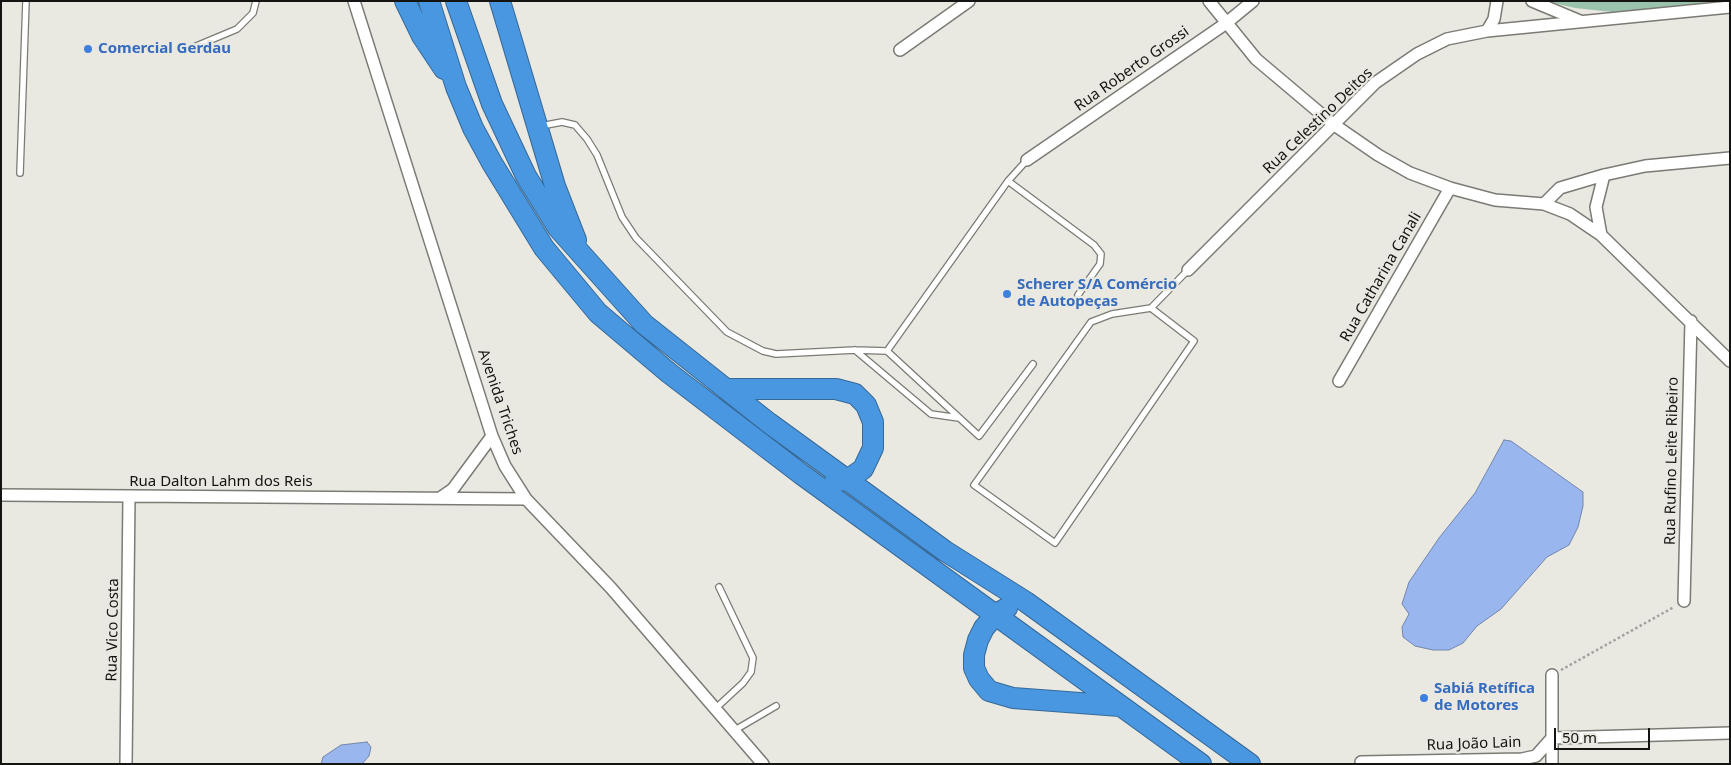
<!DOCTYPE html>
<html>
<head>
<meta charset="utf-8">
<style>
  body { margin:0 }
  #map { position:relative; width:1731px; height:765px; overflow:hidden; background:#e9e8e1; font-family:"Noto Sans",sans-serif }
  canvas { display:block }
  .frame { position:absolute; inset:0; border:2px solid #141412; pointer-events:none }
  .scale { position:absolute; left:1554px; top:728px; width:96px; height:22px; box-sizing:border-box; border:2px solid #141412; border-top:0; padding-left:6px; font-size:15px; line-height:18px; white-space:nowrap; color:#141412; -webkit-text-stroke:4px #e9e8e1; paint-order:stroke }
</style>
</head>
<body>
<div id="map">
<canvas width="1731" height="765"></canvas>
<div class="frame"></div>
<div class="scale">50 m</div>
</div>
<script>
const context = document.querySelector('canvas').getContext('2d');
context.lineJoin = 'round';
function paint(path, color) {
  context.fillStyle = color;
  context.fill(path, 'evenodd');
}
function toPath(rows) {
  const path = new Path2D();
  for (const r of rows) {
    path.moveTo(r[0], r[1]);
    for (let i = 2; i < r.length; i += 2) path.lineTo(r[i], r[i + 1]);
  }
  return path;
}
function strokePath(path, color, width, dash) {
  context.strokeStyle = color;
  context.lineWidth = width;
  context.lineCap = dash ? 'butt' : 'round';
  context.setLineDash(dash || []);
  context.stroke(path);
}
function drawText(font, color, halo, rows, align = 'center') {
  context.font = font + ' "Noto Sans",sans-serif';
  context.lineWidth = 4.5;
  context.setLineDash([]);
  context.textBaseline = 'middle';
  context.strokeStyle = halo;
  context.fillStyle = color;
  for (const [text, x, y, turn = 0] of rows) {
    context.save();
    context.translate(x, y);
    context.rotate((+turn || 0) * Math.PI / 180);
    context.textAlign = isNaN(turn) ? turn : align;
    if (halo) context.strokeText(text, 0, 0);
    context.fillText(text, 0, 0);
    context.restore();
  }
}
paint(toPath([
  [1545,1,1721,1,1640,11,1612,12,1575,8]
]), '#9ac3ae');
const water = toPath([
  [1504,440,1511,441,1583,492,1583,506,1578,527,1569,545,1547,557,1501,609,1477,626,1463,643,1449,650,1433,650,1415,646,1403,637,1402,627,1409,614,1402,604,1409,582,1439,538,1475,493,1504,440],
  [367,742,371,747,369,756,362,764,321,764,323,757,341,745,367,742]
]);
paint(water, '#9ab6ee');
strokePath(water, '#7285ac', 1);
const lane = toPath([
  [194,47,237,29,253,13,256,1],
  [541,126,562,122,575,125,587,139,597,155,622,217,636,238,727,332,763,351,776,354,855,350,887,351,979,436,1033,364],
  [20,173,26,1],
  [1008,181,1094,245,1101,254,1100,264,1078,295],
  [1151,308,1194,341,1055,543,974,485,1091,322,1112,314,1151,308,1188,270],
  [855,350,931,414,959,418],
  [887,351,1008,181,1027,160],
  [716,708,743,683,751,672,753,658,719,587],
  [735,730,776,706]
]);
const street = toPath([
  [354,1,492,436,505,466,526,499,611,588,763,764],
  [1209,1,1256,59,1333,124,1378,155,1410,173,1450,188,1495,200,1544,204,1570,214,1601,235,1730,361],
  [1532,1,1580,21],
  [1487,31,1494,19,1497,1],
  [900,50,969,1],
  [1027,160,1225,24,1253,1],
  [1544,204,1560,188,1604,175,1645,166,1730,158],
  [1601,235,1596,207,1604,175],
  [1188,270,1375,83,1417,54,1447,39,1487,31,1730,7],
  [1339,381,1450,188],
  [1,495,526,499],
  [440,498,453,489,492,436],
  [1684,601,1691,321],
  [1552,675,1552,764],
  [1361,762,1522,759,1536,756,1552,738,1730,733],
  [126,764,129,496]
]);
const highway = toPath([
  [405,1,422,36,444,69],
  [429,1,456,87,473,128,492,163,544,248,598,313,669,373,801,474,1201,764],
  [456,1,492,104,526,176,558,228,644,324,769,423,945,551,1026,602,1250,764],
  [500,1,555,186,576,240],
  [727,389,836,389,855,394,866,405,873,422,873,448,863,469,847,480,835,481],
  [1007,608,996,614,984,628,978,640,974,655,974,668,979,679,989,691,1013,698,1120,706]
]);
strokePath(lane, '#7b7a74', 8);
strokePath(street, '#7b7a74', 14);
strokePath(highway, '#366998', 22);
strokePath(toPath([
  [1586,1,1633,1],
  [1561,670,1674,607]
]), '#a1a19b', 2.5, [2.5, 2.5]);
strokePath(lane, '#fff', 5.5);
strokePath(street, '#fff', 11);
strokePath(highway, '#4997e0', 20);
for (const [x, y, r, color] of [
  [88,49,5,"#3f7fe0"],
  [1007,294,5,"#3f7fe0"],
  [1424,698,5,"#3f7fe0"]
]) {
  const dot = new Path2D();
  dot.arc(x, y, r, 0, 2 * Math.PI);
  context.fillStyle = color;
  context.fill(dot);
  strokePath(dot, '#e9e8e1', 2);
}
drawText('bold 15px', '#366cbe', '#e9e8e1', [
  ["Comercial Gerdau",98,49],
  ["Scherer S/A Comércio",1017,285],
  ["de Autopeças",1017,302],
  ["Sabiá Retífica",1434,689],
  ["de Motores",1434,706]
], 'left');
drawText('15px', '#141412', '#e9e8e1', [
  ["Rua Roberto Grossi",1132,69,-35],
  ["Rua Celestino Deitos",1318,121,-44],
  ["Rua Catharina Canali",1381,277,-60],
  ["Avenida Triches",500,402,71],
  ["Rua Rufino Leite Ribeiro",1672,461,-89],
  ["Rua Dalton Lahm dos Reis",221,482],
  ["Rua Vico Costa",113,630,-89],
  ["Rua João Lain",1474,744,-2]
]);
</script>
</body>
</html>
